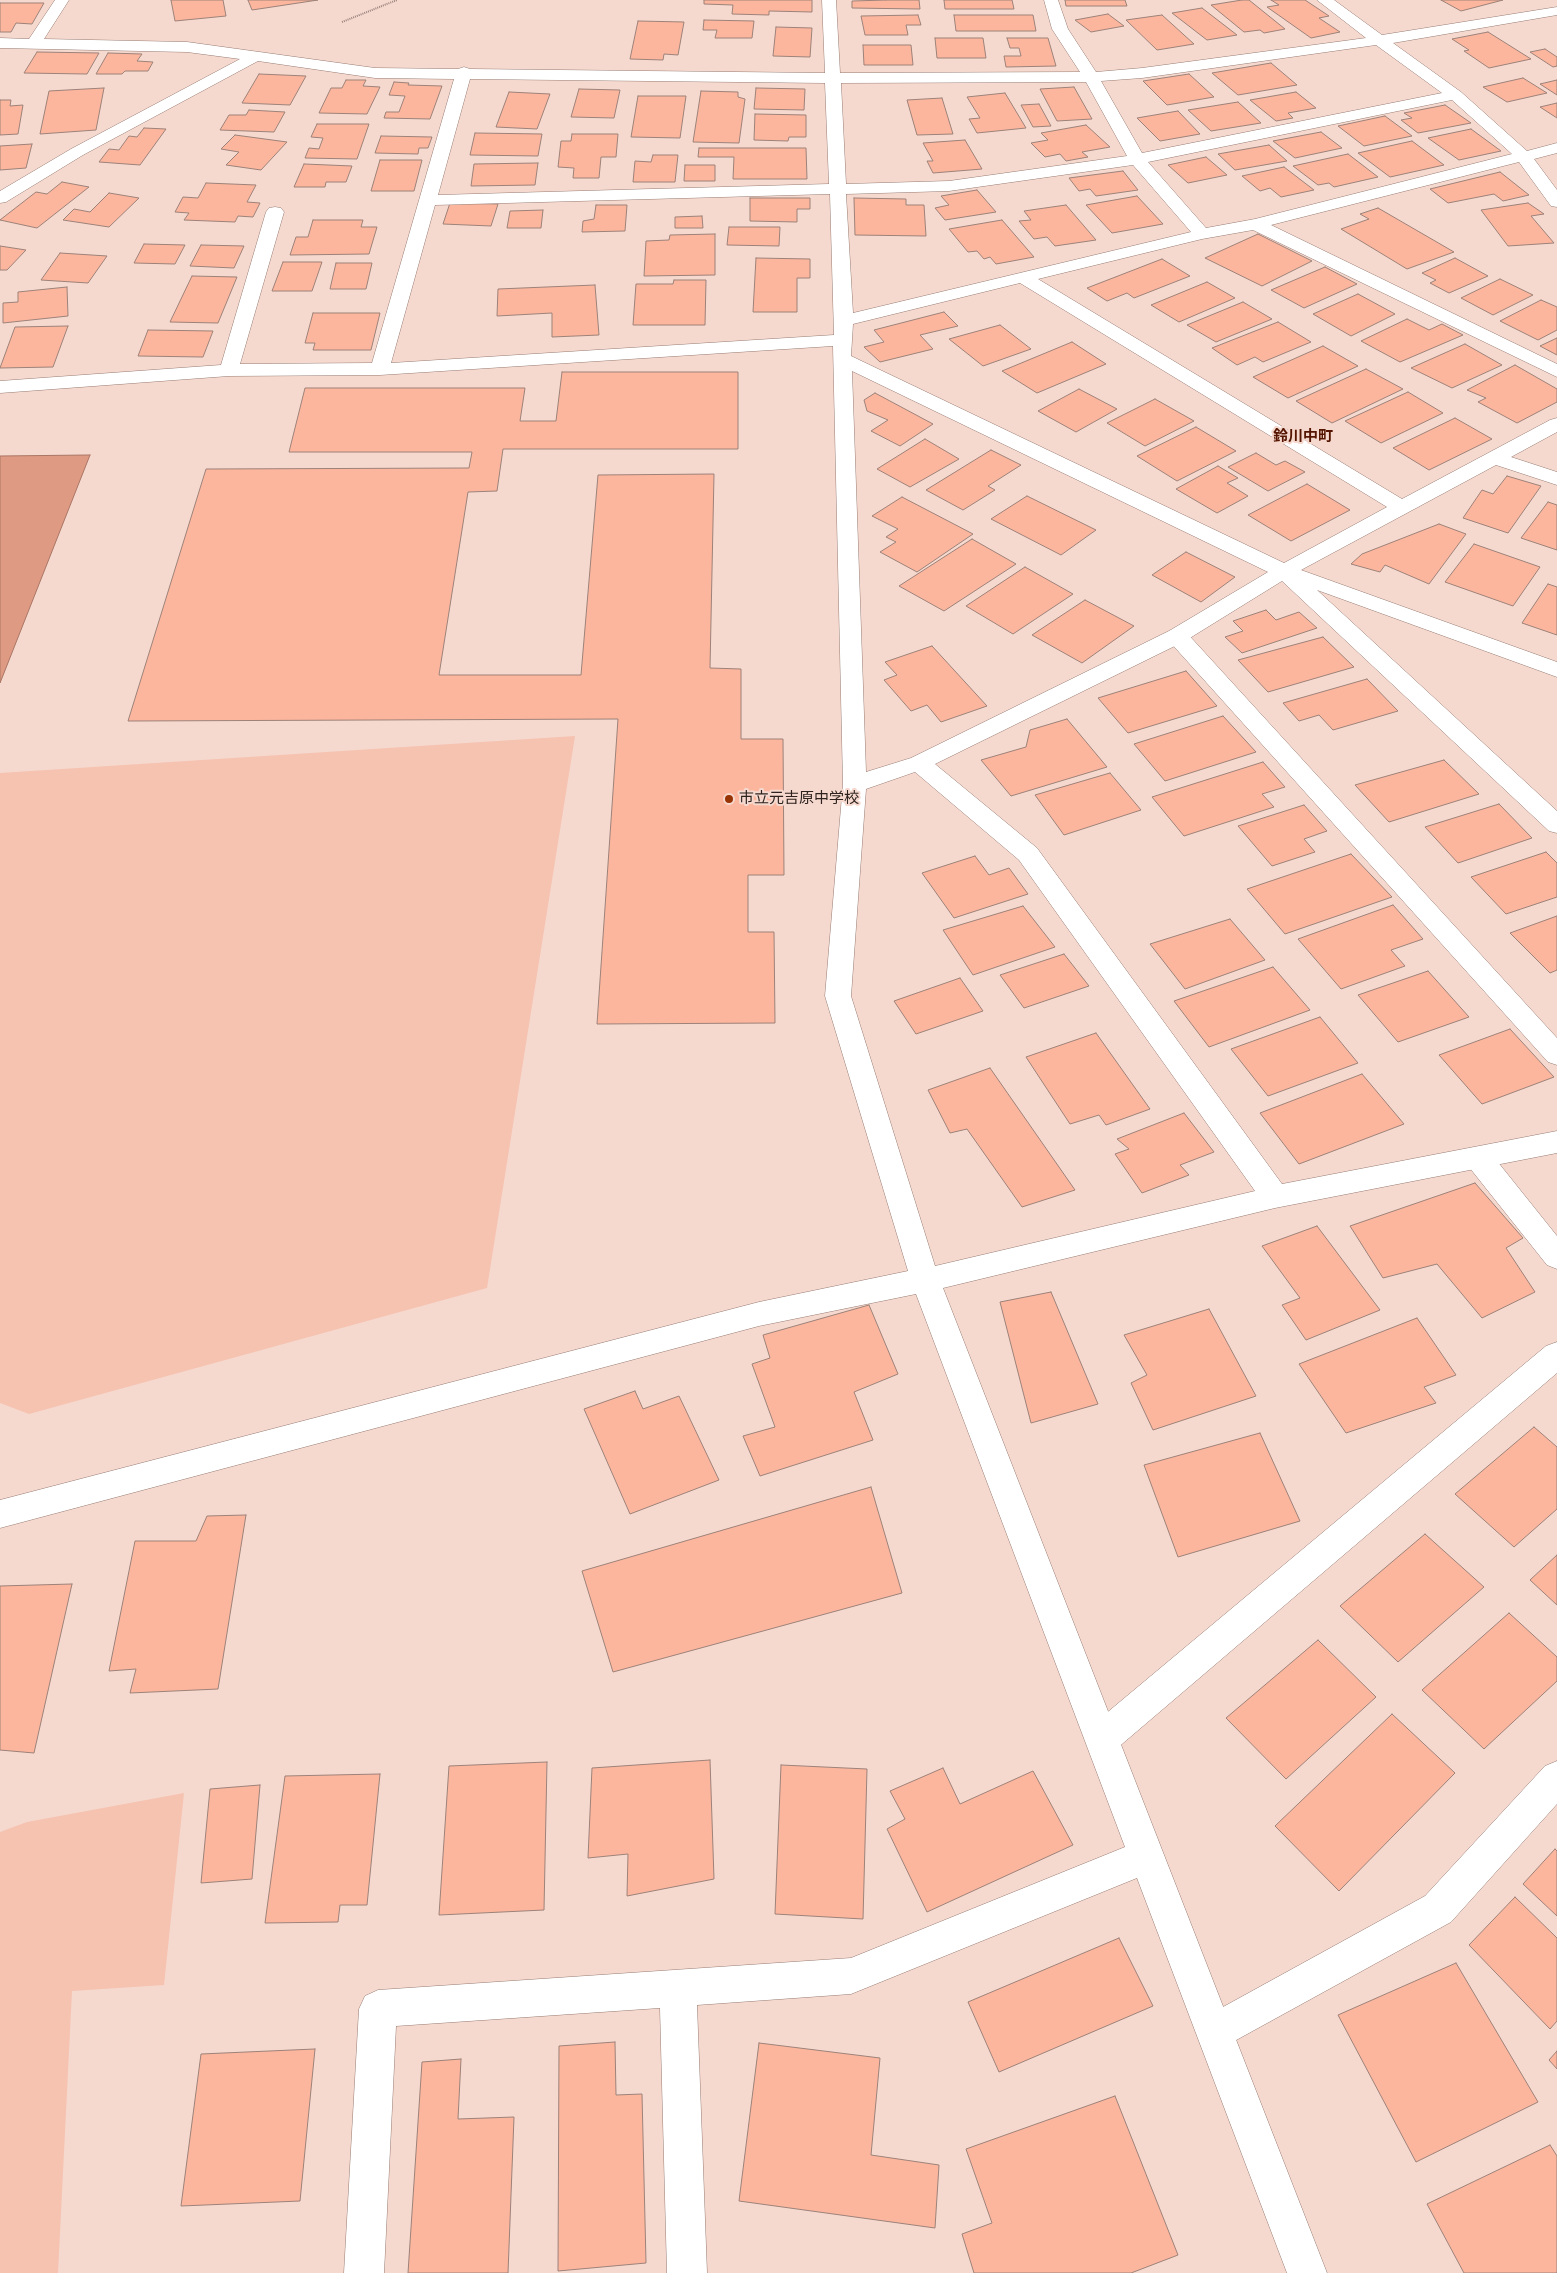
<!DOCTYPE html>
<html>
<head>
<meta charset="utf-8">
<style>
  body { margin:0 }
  canvas { display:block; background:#f5d8ce }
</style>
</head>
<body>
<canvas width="1557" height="2273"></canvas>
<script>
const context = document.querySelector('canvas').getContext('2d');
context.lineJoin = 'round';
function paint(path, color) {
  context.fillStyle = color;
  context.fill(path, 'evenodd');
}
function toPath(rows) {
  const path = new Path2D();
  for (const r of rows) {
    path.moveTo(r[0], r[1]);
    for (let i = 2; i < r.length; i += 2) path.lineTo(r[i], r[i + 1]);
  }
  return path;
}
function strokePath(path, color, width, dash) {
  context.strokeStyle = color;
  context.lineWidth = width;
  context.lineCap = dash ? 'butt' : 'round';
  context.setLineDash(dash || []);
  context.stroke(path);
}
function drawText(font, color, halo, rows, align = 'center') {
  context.font = font + ' "Open Sans","Noto Sans JP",sans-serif';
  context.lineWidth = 4;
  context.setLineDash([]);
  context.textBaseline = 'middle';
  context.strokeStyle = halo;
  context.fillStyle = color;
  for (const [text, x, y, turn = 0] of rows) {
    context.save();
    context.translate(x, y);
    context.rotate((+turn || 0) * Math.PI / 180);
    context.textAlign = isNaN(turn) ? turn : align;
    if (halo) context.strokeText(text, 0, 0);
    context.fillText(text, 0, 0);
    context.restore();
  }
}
paint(toPath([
  [575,736,487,1288,29,1414,0,1403,0,773],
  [184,1793,164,1985,72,1991,58,2273,0,2273,0,1832,27,1822]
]), '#f6c3b1');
const water = toPath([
  [90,455,0,683,0,456,90,455]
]);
paint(water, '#df9a83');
strokePath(water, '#aa7665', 1);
const building = toPath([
  [171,0,223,0,226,16,175,21,171,0],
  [248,0,318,0,252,10,248,0],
  [704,0,812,0,812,12,769,11,769,15,732,14,733,5,704,4,704,0],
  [886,0,919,0,920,9,852,8,852,1,886,0],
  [944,0,1012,0,1014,9,945,9,944,0],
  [1065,0,1125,0,1127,6,1066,6,1065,0],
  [1242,0,1249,0,1285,29,1264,33,1260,30,1244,32,1211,5,1242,0],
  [1271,0,1305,0,1329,16,1319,18,1340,32,1311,38,1267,7,1279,5,1271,0],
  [1441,0,1503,0,1461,11,1441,0],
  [0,3,44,3,32,24,16,23,11,32,0,32,0,3],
  [1202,8,1237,35,1207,40,1172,13,1202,8],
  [1108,14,1124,26,1091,32,1075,20,1108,14],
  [918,15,921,25,906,25,908,35,865,35,861,16,918,15],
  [954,15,1033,15,1036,31,956,31,954,15],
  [1162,15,1194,44,1157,50,1126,20,1162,15],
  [704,20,754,21,752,38,715,38,717,30,703,30,704,20],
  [638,21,684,22,678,55,664,54,663,60,630,59,638,21],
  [776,27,812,28,810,57,773,56,776,27],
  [1488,32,1531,59,1489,68,1464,51,1469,50,1452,39,1488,32],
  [935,38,983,38,986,58,937,58,935,38],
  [1007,38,1048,38,1056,66,1006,67,1004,56,1021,56,1019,48,1010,48,1007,38],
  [863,45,911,45,913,65,864,65,863,45],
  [1545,49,1557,57,1557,66,1553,67,1530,52,1545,49],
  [37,52,99,53,87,74,24,73,37,52],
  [108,53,142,54,137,61,153,62,148,71,125,71,122,74,96,74,108,53],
  [1271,63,1297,85,1238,95,1212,73,1271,63],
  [259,74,306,76,290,105,242,103,259,74],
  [1189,74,1214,97,1167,105,1143,81,1189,74],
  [1523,78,1547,93,1507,102,1483,87,1523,78],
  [346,80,366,80,363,86,380,87,367,114,319,113,331,88,342,88,346,80],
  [1557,80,1557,95,1540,84,1557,80],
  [394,82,409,83,408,85,442,86,430,119,384,118,386,112,399,112,405,96,389,95,394,82],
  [1074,87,1092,119,1057,121,1040,89,1074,87],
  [104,88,96,130,40,134,49,91,104,88],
  [756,88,805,89,804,110,754,109,756,88],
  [579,89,620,90,614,118,571,117,579,89],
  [701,91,738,92,738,97,745,99,739,143,693,142,701,91],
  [509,92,550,94,537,129,496,127,509,92],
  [1296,92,1316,108,1288,113,1293,118,1276,121,1250,100,1296,92],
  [1005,93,1026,128,977,133,969,119,980,118,967,97,1005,93],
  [638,96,686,96,680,138,631,137,638,96],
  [942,98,953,134,917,135,907,100,942,98],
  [0,100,11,100,10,106,23,105,18,134,0,135,0,100],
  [1238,102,1261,123,1211,131,1188,110,1238,102],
  [1557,103,1557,118,1540,107,1557,103],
  [1039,104,1051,126,1033,127,1021,105,1039,104],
  [1445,105,1471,123,1418,133,1401,120,1412,118,1404,113,1445,105],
  [249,110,285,112,274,132,220,130,229,115,246,115,249,110],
  [1178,111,1200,134,1160,141,1137,118,1178,111],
  [755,114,806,115,806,137,789,137,788,141,754,140,755,114],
  [1385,116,1412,136,1364,146,1338,126,1385,116],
  [317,124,369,124,357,159,305,158,309,148,319,149,323,138,311,137,317,124],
  [1086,125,1110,147,1082,152,1088,157,1066,161,1060,154,1045,157,1031,143,1048,140,1041,133,1086,125],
  [144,128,166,129,140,165,99,162,109,149,119,150,129,136,137,137,144,128],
  [1471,129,1501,151,1459,160,1428,138,1471,129],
  [1321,132,1342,148,1295,158,1273,141,1321,132],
  [475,133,542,134,538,156,470,155,475,133],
  [572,134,618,134,616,157,601,157,599,178,573,178,574,168,558,167,561,141,571,141,572,134],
  [235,135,287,142,261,170,226,165,239,152,221,149,235,135],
  [381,136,432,137,428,148,419,148,418,154,375,153,381,136],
  [965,140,982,169,933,173,927,161,933,161,923,143,965,140],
  [1412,141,1444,165,1390,177,1358,153,1412,141],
  [32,144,26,168,0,170,0,146,32,144],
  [1269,145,1287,161,1235,170,1218,154,1269,145],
  [699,148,806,148,807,179,733,179,734,157,698,157,699,148],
  [1348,154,1378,177,1334,187,1329,183,1318,185,1293,166,1348,154],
  [653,155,678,155,675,182,633,182,635,161,651,162,653,155],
  [1206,157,1227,175,1188,183,1168,165,1206,157],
  [380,160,422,160,414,191,371,191,380,160],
  [538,163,535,185,471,186,474,164,538,163],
  [304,164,352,166,346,182,326,182,325,187,294,187,304,164],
  [685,165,715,165,715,181,684,181,685,165],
  [1284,167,1314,190,1281,197,1270,188,1260,191,1242,176,1284,167],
  [1123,171,1138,190,1096,196,1090,189,1079,191,1069,178,1123,171],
  [1500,172,1529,195,1503,201,1494,194,1448,203,1430,189,1500,172],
  [62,182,89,187,37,228,0,220,36,192,47,194,62,182],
  [206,183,256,185,247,202,260,203,253,217,238,216,235,222,184,220,189,213,175,212,183,197,198,198,206,183],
  [977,190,996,212,945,220,935,208,949,205,941,196,977,190],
  [109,193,139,198,109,227,63,220,74,209,90,212,109,193],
  [1137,196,1163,224,1112,233,1086,205,1137,196],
  [750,198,810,198,810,209,797,209,797,222,750,221,750,198],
  [854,198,906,199,906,205,924,205,926,236,855,235,854,198],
  [450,203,498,204,491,226,443,224,450,203],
  [1528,203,1544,214,1531,216,1554,243,1508,246,1481,210,1528,203],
  [596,205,627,205,625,231,582,232,583,221,594,219,596,205],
  [1066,205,1096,240,1055,246,1047,237,1034,239,1019,221,1031,220,1024,211,1066,205],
  [1378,208,1454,252,1407,269,1341,229,1369,219,1360,214,1378,208],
  [543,210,541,228,507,228,510,211,543,210],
  [702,216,703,228,675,228,675,217,702,216],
  [313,220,363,220,361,227,377,227,369,254,290,255,296,237,308,237,313,220],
  [1002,220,1034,257,996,264,990,257,984,259,977,251,968,252,949,229,1002,220],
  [729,227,780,227,779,246,727,245,729,227],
  [715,234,715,275,644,276,646,241,669,240,670,235,715,234],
  [1258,234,1312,261,1262,286,1205,258,1258,234],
  [144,244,185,245,175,264,134,263,144,244],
  [201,245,244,246,234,268,190,266,201,245],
  [0,246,26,250,7,270,0,270,0,246],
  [60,253,107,256,88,283,41,280,60,253],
  [756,258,810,259,810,278,797,278,797,312,753,312,756,258],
  [1455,258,1488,276,1449,293,1430,283,1436,280,1422,273,1455,258],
  [1162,259,1190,276,1134,298,1127,293,1107,301,1087,288,1162,259],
  [283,262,322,262,312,291,272,291,283,262],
  [336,263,372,263,366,289,330,289,336,263],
  [1325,267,1357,284,1304,308,1271,290,1325,267],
  [192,276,237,277,218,323,170,322,192,276],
  [1500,279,1533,295,1493,315,1461,298,1500,279],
  [674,280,706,280,705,325,633,325,636,284,673,284,674,280],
  [1207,282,1235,298,1179,322,1151,305,1207,282],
  [595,285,599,335,552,337,552,313,497,316,498,289,595,285],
  [67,287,68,316,3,323,3,303,18,302,18,292,67,287],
  [1358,294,1395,314,1351,336,1313,314,1358,294],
  [1541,300,1557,307,1557,330,1538,340,1500,321,1541,300],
  [1243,302,1272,319,1216,342,1187,325,1243,302],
  [944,312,958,326,920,335,933,349,880,362,864,347,884,342,874,330,944,312],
  [313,313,380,313,371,350,313,350,315,343,305,343,313,313],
  [1407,319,1429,330,1442,324,1463,335,1400,362,1361,341,1407,319],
  [1278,322,1311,342,1263,362,1255,357,1237,365,1212,348,1278,322],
  [1000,325,1031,349,983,366,949,339,1000,325],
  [68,326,53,367,0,368,15,327,68,326],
  [148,330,213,331,203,357,138,356,148,330],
  [1557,338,1557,355,1540,346,1557,338],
  [1072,342,1106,364,1037,393,1002,371,1072,342],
  [1465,344,1502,365,1452,388,1411,368,1465,344],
  [1323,346,1358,366,1288,398,1253,377,1323,346],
  [1515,365,1557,389,1557,402,1517,423,1478,402,1486,398,1467,390,1515,365],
  [1366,369,1403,389,1332,423,1296,401,1366,369],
  [562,372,738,372,738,449,503,449,497,491,468,492,439,675,581,675,598,475,714,474,710,668,741,669,741,739,783,739,784,875,748,875,748,932,774,932,775,1023,597,1024,618,719,128,721,206,469,469,468,472,452,289,452,305,388,525,388,520,421,556,421,562,372],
  [1079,389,1117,409,1076,432,1038,411,1079,389],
  [1408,392,1443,413,1381,443,1345,421,1408,392],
  [875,393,933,424,900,446,871,431,888,420,867,411,864,400,875,393],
  [1155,399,1194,421,1145,446,1107,423,1155,399],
  [1455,418,1492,439,1429,470,1393,448,1455,418],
  [1196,427,1236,451,1177,481,1137,456,1196,427],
  [925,439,959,459,910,487,877,469,925,439],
  [991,450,1021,465,988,486,995,490,963,510,926,490,991,450],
  [1256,453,1276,465,1285,461,1305,472,1268,491,1228,467,1256,453],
  [1218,466,1238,478,1227,483,1248,496,1217,513,1176,489,1218,466],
  [1507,476,1541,486,1508,533,1463,518,1482,490,1493,494,1507,476],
  [1307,484,1350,510,1291,541,1248,515,1307,484],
  [1027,496,1096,530,1061,555,991,519,1027,496],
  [902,497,973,534,917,572,880,552,896,542,886,537,898,529,872,516,902,497],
  [1548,502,1557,505,1557,550,1521,538,1548,502],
  [1439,524,1466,534,1429,584,1385,565,1380,572,1351,564,1362,554,1439,524],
  [972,539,1016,564,944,611,899,586,972,539],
  [1474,544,1540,567,1513,606,1445,582,1474,544],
  [1186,552,1235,577,1201,602,1152,575,1186,552],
  [1025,567,1073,594,1013,634,966,606,1025,567],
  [1548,584,1557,587,1557,635,1522,623,1548,584],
  [1085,600,1134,626,1082,663,1032,635,1085,600],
  [1266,610,1276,620,1299,612,1317,628,1242,653,1225,637,1243,631,1233,621,1266,610],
  [1323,637,1354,667,1268,692,1238,660,1323,637],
  [932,646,987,706,941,722,927,705,911,711,884,680,897,675,885,662,932,646],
  [1186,671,1217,706,1128,733,1098,698,1186,671],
  [1367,679,1398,711,1333,730,1319,715,1299,721,1283,703,1367,679],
  [1223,716,1256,752,1165,781,1134,744,1223,716],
  [1067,719,1107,767,1011,796,981,760,1026,747,1030,730,1067,719],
  [1444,760,1479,794,1389,822,1355,785,1444,760],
  [1263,762,1285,787,1262,794,1274,807,1184,836,1152,797,1263,762],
  [1110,773,1141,810,1064,835,1035,795,1110,773],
  [1499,804,1532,838,1458,863,1425,827,1499,804],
  [1304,805,1327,831,1304,839,1315,852,1272,866,1238,826,1304,805],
  [1546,852,1557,863,1557,897,1506,914,1471,877,1546,852],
  [1351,854,1392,897,1285,934,1247,889,1351,854],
  [975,856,989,875,1009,868,1028,894,954,918,922,873,975,856],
  [1393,905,1423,939,1391,950,1405,966,1341,989,1298,939,1393,905],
  [1023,906,1055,947,973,975,943,930,1023,906],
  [1557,916,1557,970,1550,973,1510,933,1557,916],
  [1230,919,1265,960,1185,989,1150,944,1230,919],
  [1064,954,1089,986,1024,1008,1000,975,1064,954],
  [1273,967,1310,1010,1209,1047,1174,1001,1273,967],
  [1428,971,1469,1017,1398,1042,1358,995,1428,971],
  [960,978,983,1011,916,1034,894,1001,960,978],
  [1320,1017,1358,1063,1268,1096,1231,1049,1320,1017],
  [1510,1029,1554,1077,1482,1104,1439,1055,1510,1029],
  [1096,1033,1150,1109,1106,1125,1099,1115,1070,1124,1026,1057,1096,1033],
  [990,1068,1075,1190,1022,1207,967,1129,950,1133,928,1090,990,1068],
  [1362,1074,1404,1124,1299,1164,1260,1113,1362,1074],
  [1184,1113,1214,1152,1180,1165,1189,1175,1142,1193,1115,1154,1129,1149,1117,1139,1184,1113],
  [1475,1183,1523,1238,1506,1248,1535,1292,1482,1318,1437,1264,1383,1278,1350,1226,1475,1183],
  [1317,1226,1380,1310,1306,1340,1282,1305,1300,1298,1262,1246,1317,1226],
  [1051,1292,1098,1404,1031,1423,1000,1302,1051,1292],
  [869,1305,898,1374,854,1392,873,1440,760,1476,743,1436,775,1427,752,1364,770,1358,763,1335,869,1305],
  [1209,1309,1256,1396,1153,1430,1131,1383,1147,1375,1124,1335,1209,1309],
  [1417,1318,1456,1375,1424,1387,1436,1403,1346,1433,1299,1364,1417,1318],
  [635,1391,643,1409,679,1396,719,1480,630,1514,584,1409,635,1391],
  [1534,1427,1557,1447,1557,1509,1514,1547,1455,1494,1534,1427],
  [1260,1433,1300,1521,1178,1557,1144,1465,1260,1433],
  [871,1487,902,1593,613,1672,582,1571,871,1487],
  [246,1515,218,1689,130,1693,136,1669,109,1671,135,1541,196,1541,207,1516,246,1515],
  [1425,1534,1484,1587,1398,1662,1340,1606,1425,1534],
  [1557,1555,1557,1605,1530,1580,1557,1555],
  [72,1584,34,1753,0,1750,0,1586,72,1584],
  [1509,1613,1557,1657,1557,1681,1484,1749,1422,1690,1509,1613],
  [1318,1640,1376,1697,1286,1779,1226,1718,1318,1640],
  [1392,1714,1455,1773,1339,1891,1275,1826,1392,1714],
  [710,1760,714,1879,627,1896,628,1854,588,1858,592,1768,710,1760],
  [547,1762,544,1910,439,1915,449,1766,547,1762],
  [781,1765,867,1769,863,1919,775,1914,781,1765],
  [943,1768,960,1804,1033,1771,1073,1845,927,1912,887,1829,905,1819,890,1791,943,1768],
  [380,1774,367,1905,340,1905,338,1922,265,1923,285,1776,380,1774],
  [260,1785,252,1879,201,1883,210,1789,260,1785],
  [1555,1849,1557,1851,1557,1916,1523,1884,1555,1849],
  [1515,1897,1557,1938,1557,2021,1550,2029,1469,1945,1515,1897],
  [1119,1938,1153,2006,999,2072,968,2002,1119,1938],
  [1456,1963,1538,2102,1416,2162,1338,2015,1456,1963],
  [615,2042,616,2095,642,2094,646,2263,558,2271,559,2046,615,2042],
  [759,2043,880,2058,871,2155,939,2165,935,2228,739,2201,759,2043],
  [315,2049,300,2201,181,2206,201,2054,315,2049],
  [1557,2051,1557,2069,1549,2060,1557,2051],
  [461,2059,458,2119,514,2117,508,2273,408,2273,422,2062,461,2059],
  [1115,2096,1178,2255,1131,2273,974,2273,962,2234,992,2223,966,2149,1115,2096],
  [1550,2145,1557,2156,1557,2273,1464,2273,1427,2204,1550,2145]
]);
paint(building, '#fdb69e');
strokePath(building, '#9d8279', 1);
const service = toPath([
  [1177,629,1185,631,1557,1038,1557,1065,1548,1062,1169,641,1166,636,1169,631,1177,629],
  [1479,1148,1489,1151,1557,1236,1557,1269,1547,1265,1469,1167,1465,1159,1469,1151,1479,1148],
  [1557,1342,1557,1373,1115,1750,1103,1755,1091,1750,1086,1738,1091,1726,1546,1346,1557,1342],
  [1557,1761,1557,1804,1451,1922,1229,2044,1216,2050,1203,2044,1197,2031,1203,2018,1425,1896,1545,1766,1557,1761]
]);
const minor = toPath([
  [55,0,69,0,44,39,187,42,375,68,458,69,464,67,470,69,825,73,822,0,836,0,840,73,1080,72,1052,29,1044,0,1058,0,1068,29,1096,72,1142,68,1366,38,1317,0,1334,0,1382,35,1557,7,1557,15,1393,43,1461,92,1527,151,1557,143,1557,153,1534,159,1557,190,1557,207,1551,206,1519,162,1271,225,1557,364,1557,377,1253,230,1202,239,1038,279,1402,499,1550,420,1557,418,1557,432,1511,457,1557,472,1557,485,1496,465,1301,570,1557,662,1557,677,1317,590,1557,811,1557,833,1549,831,1282,581,1185,641,935,764,1037,848,1282,1184,1557,1131,1557,1153,1275,1208,943,1288,1327,2273,1287,2273,1137,1878,851,1994,697,2005,707,2273,667,2273,660,2008,396,2026,384,2273,344,2273,359,2009,365,1996,378,1990,851,1958,1125,1847,916,1294,759,1326,0,1528,0,1500,759,1302,908,1271,825,996,843,784,833,346,380,375,229,376,0,393,0,381,221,365,266,212,269,208,275,207,281,208,284,212,240,364,372,363,454,79,375,78,258,61,83,155,6,202,0,203,0,191,71,149,240,59,187,52,0,48,0,38,29,39,55,0],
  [1376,45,1442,93,1142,153,1101,81,1142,78,1376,45],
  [470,79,825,83,829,184,438,195,470,79],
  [1086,82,1127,156,949,181,846,184,841,83,1086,82],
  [1452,100,1512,154,1255,219,1206,228,1148,162,1452,100],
  [1133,165,1191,232,853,313,846,194,949,191,1133,165],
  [830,194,834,335,391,363,435,205,830,194],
  [1020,283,1387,507,1284,563,851,356,853,324,1020,283],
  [852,371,1268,572,1169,631,911,758,866,772,852,371],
  [915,772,1019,860,1255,1191,935,1266,851,996,866,789,915,772]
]);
strokePath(service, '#977d74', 1);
strokePath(minor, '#977d74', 1);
strokePath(toPath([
  [342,22,397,0]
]), '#9a857e', 2, [1, 1]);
paint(service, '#fff');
paint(minor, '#fff');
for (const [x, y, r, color] of [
  [729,799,5,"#983303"]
]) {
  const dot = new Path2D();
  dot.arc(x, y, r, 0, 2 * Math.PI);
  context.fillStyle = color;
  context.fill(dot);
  strokePath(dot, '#f5d8ce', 2);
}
drawText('bold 15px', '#551500', '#f5d8ce', [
  ["鈴川中町",1303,437]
]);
drawText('15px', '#2d221e', '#f5d8ce', [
  ["市立元吉原中学校",739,799]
], 'left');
</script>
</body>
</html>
